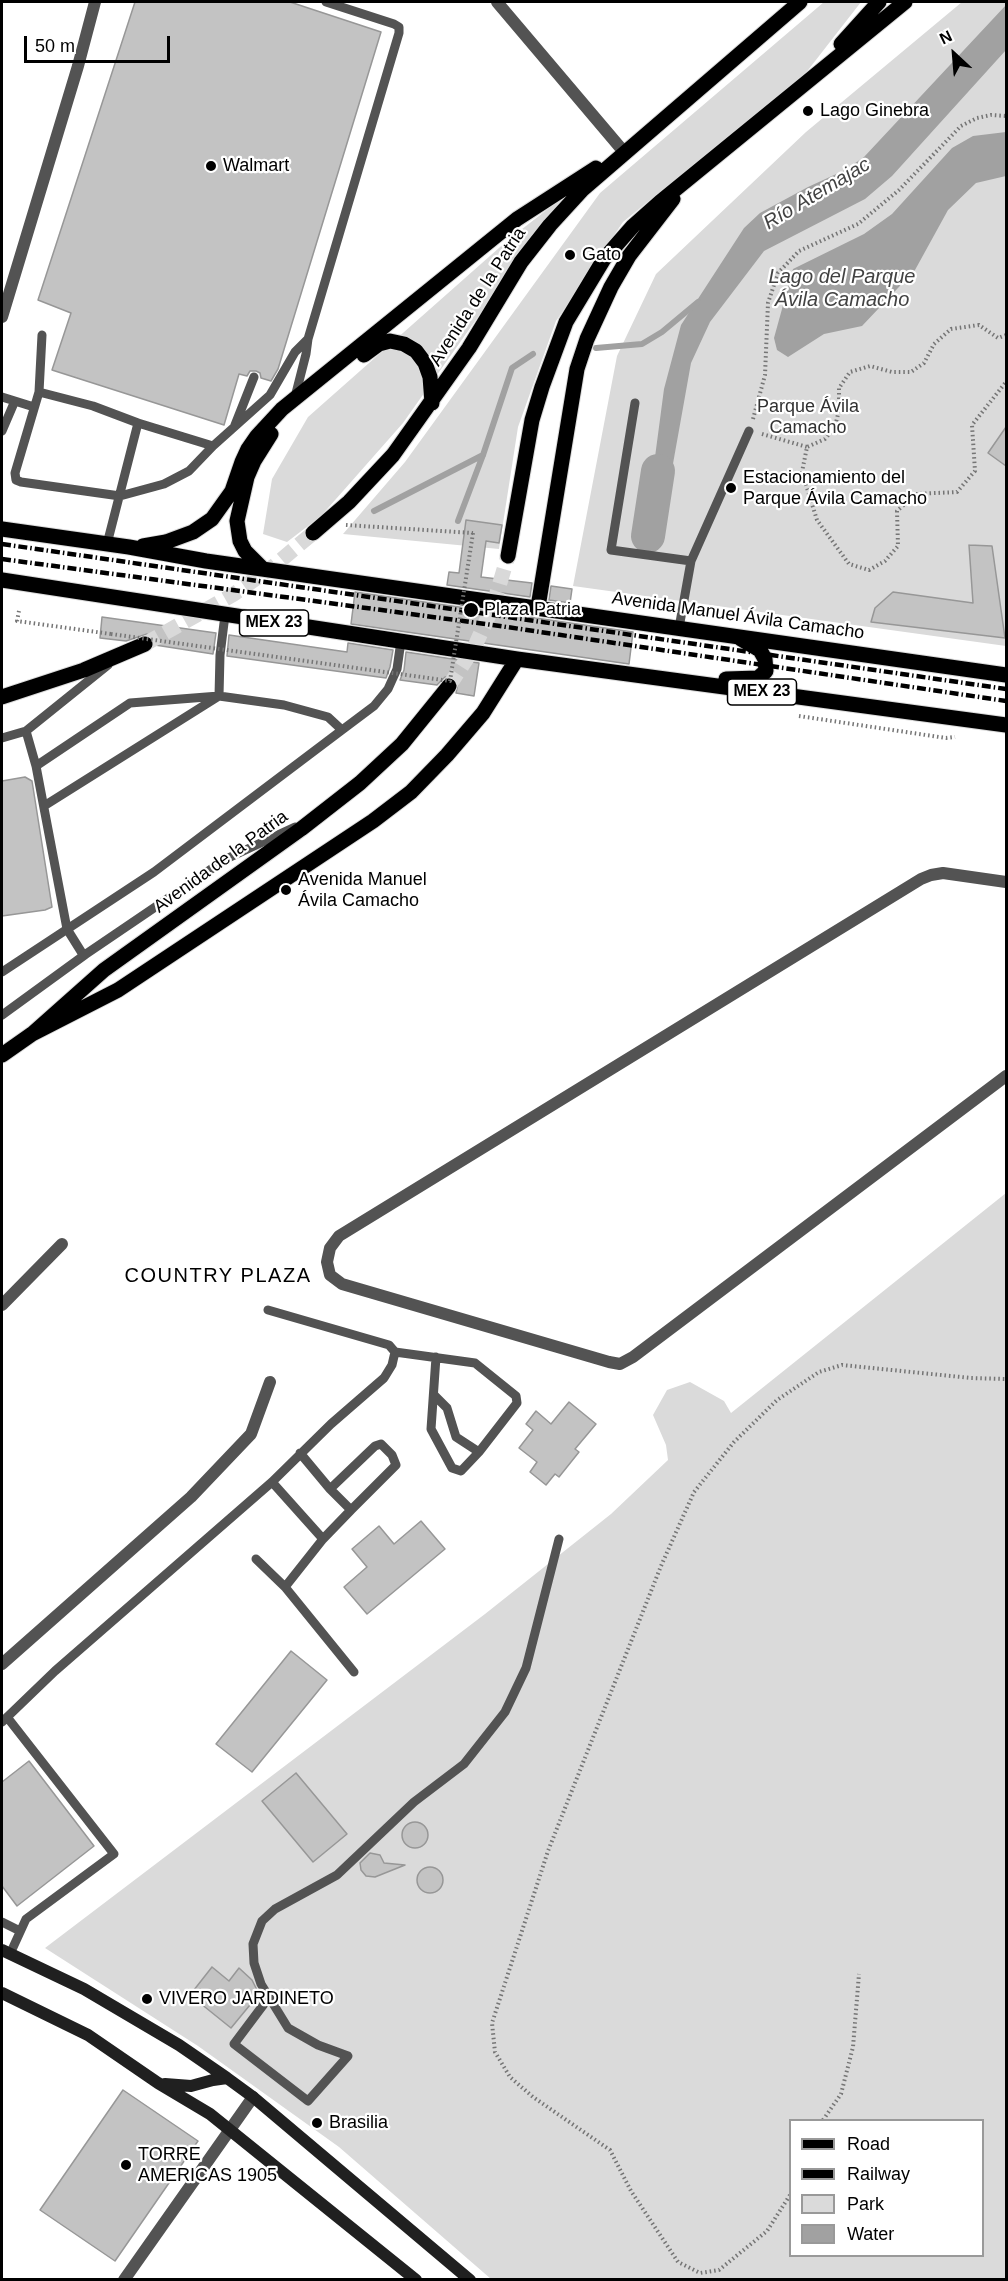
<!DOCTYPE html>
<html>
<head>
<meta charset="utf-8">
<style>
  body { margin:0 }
  #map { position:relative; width:1008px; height:2281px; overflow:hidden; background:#fff; font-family:Arial,sans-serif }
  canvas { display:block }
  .frame { position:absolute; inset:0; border:3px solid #000; pointer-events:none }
  .legend { position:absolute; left:789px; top:2119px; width:195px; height:138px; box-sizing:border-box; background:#fff; border:2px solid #999; margin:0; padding:8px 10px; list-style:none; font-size:18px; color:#000 }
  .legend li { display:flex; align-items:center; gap:12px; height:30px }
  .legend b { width:30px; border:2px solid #999 }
  .north { position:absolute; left:924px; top:24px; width:60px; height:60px; -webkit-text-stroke:4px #fff; paint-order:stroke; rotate:334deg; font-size:16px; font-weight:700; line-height:24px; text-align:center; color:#000 }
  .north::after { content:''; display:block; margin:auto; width:21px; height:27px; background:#000; clip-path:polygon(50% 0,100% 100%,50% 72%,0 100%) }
  .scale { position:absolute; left:24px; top:36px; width:146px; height:27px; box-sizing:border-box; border:3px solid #000; border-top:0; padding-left:8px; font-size:18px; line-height:21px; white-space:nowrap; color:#000; -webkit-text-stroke:4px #fff; paint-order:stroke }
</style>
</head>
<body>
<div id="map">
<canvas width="1008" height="2281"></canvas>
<div class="frame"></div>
<ul class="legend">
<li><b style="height:8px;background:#000"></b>Road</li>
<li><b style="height:8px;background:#000"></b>Railway</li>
<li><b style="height:16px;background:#dadada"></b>Park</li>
<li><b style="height:16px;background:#a1a1a1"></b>Water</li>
</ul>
<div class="north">N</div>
<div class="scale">50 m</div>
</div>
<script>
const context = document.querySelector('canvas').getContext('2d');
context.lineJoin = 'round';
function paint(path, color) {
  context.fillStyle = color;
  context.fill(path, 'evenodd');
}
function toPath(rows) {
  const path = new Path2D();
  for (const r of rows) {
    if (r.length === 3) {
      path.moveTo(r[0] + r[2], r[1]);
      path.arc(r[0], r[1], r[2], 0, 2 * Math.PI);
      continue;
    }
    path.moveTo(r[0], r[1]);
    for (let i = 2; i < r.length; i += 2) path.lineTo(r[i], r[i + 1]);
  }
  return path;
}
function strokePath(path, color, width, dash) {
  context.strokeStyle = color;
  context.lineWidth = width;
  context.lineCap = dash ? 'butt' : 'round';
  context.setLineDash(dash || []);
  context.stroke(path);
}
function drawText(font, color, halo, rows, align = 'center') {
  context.font = font + ' Arial,sans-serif';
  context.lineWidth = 4.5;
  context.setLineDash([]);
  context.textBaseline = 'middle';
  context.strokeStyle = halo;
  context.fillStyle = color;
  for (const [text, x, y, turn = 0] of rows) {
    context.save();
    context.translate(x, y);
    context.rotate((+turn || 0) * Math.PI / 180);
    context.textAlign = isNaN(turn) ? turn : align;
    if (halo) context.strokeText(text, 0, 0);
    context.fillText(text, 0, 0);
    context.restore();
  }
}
paint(toPath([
  [824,2,861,2,805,74,623,222,556,321,518,427,499,549,343,534,405,462,600,193],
  [962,2,1006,2,1006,646,573,586,617,356,656,274,806,132],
  [562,198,403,423,321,516,287,542,263,534,272,479,308,417,508,240],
  [1006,1193,1006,2279,491,2279,339,2147,198,2046,45,1948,485,1614,611,1514,668,1460,666,1445,653,1415,667,1390,690,1382,724,1401,731,1413],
  [790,2120,982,2120,982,2256,790,2256]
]), '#dadada');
paint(toPath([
  [1006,5,1006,50,892,176,865,199,764,251,710,322,691,363,664,514,651,518,648,510,664,389,681,325,744,228,760,213,808,187,845,170,864,157],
  [1006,132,1006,176,976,183,948,210,915,270,862,326,824,334,788,357,777,350,774,338,793,269,864,234,892,214,952,148,973,136]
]), '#a1a1a1');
strokePath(toPath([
  [596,348,642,344,662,332,698,302],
  [374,511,483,455],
  [458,521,483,455,512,368,533,354]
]), '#a1a1a1', 6);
strokePath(toPath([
  [648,536,658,471]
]), '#a1a1a1', 34);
const building = toPath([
  [135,2,290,2,381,32,278,369,271,381,261,378,260,373,256,371,250,371,247,376,239,374,224,425,52,370,71,313,38,300,135,2],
  [1006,427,1006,466,988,453,1006,427],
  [466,520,502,525,499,543,486,541,481,577,532,583,530,597,447,585,449,572,459,573,466,520],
  [969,545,992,546,1005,638,871,622,875,608,893,592,973,603,969,545],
  [551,586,572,589,570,603,549,600,551,586],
  [355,592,633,632,629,664,351,624,355,592],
  [102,617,216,633,213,654,155,645,154,640,147,634,126,641,100,638,102,617],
  [229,635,347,652,348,643,393,650,390,667,386,678,227,656,229,635],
  [406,652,479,663,474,696,456,693,458,683,451,677,445,677,437,685,400,680,404,670,406,652],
  [25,777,32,781,52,907,45,910,2,916,2,781,25,777],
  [569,1402,596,1424,575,1449,579,1452,559,1477,555,1474,546,1485,530,1472,537,1462,519,1448,533,1430,526,1424,536,1411,551,1424,569,1402],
  [421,1521,445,1549,367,1614,344,1587,367,1567,352,1549,379,1526,394,1544,421,1521],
  [291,1651,327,1680,252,1772,216,1744,291,1651],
  [29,1761,94,1846,17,1906,2,1886,2,1782,29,1761],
  [296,1773,347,1834,313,1862,262,1801,296,1773],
  [415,1835,13],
  [370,1853,380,1855,384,1863,405,1865,375,1877,366,1876,361,1870,360,1863,370,1853],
  [430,1880,13],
  [212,1967,229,1981,239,1968,252,1980,259,1994,231,2028,190,1995,212,1967],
  [123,2090,198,2141,115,2261,40,2210,123,2090]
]);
paint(building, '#c3c3c3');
strokePath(building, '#979797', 1.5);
strokePath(toPath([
  [145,644,234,594,275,565,313,533],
  [449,686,475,646,493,606,508,556]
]), '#d9d9d9', 15, [15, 8]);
const primary = toPath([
  [841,44,879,2],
  [364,355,379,344,390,341,404,344,416,351,425,363,430,377,432,403],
  [2,529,129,547,206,561,1006,675],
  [313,533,349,502,393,455,469,348,521,262,550,225,583,189,800,2],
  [143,546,166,542,193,532,212,519,232,491,242,462,248,449,257,436,282,409,517,219,596,168],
  [508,556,532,420,542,387,566,322,604,259,633,226,660,202,905,2],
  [263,569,245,551,240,541,237,521,247,477,254,461,271,434],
  [2,580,517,659,1006,725],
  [538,607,577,369,587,339,611,287,629,256,673,199],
  [726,679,758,678,766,671,765,659,760,650,741,639],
  [2,697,84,670,145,644],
  [32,1034,118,990,373,821,411,792,447,755,483,713,517,659],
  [2,1055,32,1034,104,970,301,829,360,783,402,744,449,686]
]);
strokePath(primary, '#dbdbdb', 17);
strokePath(toPath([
  [1006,335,998,338,979,325,951,329,934,344,924,363,911,372,892,372,870,366,850,372,839,388,839,410,835,427,825,439,807,447,802,472,817,520,849,564,869,570,885,561,898,546,897,511,916,494,957,492,975,471,972,425,1006,382],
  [753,419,765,375,768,303,778,273,799,251,858,224,899,190,961,126,977,118,991,115,1006,116],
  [762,434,807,447],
  [346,525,473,533],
  [19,611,17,621,111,634],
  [799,716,946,738,955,737],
  [823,2120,841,2094,853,2047,859,1974],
  [790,2195,767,2231,719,2270,700,2273,678,2262,631,2191,610,2150,533,2097,510,2077,495,2052,492,2023,548,1851,661,1566,694,1492,734,1442,777,1400,819,1372,842,1365,971,1378,1006,1379]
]), '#757575', 4, [1.5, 3]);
strokePath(toPath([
  [39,392,42,335],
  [2,397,34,407],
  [295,397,306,354,308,339,399,33,399,27,394,24,326,2],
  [635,403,611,550,691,561,749,431],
  [138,423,93,406,39,392,15,473,16,480,21,482,120,496,164,484,189,471,213,446],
  [235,425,254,377],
  [2,431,14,403],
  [107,544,138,423,213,446,270,395,295,352,308,339],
  [679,628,691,561],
  [342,730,374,706,388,689,397,669,401,641],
  [26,731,36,766,67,929,82,953,86,954],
  [2,738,26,731,108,665],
  [44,806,219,696,220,655,225,615],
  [2,972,154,872,342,730,328,717,284,705,219,696,130,703,36,766],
  [2,1015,86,954,226,859,295,827],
  [395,1352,475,1363,516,1396,517,1403,479,1452,456,1437,447,1408,434,1395],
  [436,1357,431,1429,452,1468,461,1471,479,1452],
  [300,1453,330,1489,351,1510,396,1465,392,1455,381,1444,375,1446,330,1489],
  [272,1482,323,1539,285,1587,354,1672],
  [323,1539,351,1510],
  [256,1559,285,1587],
  [7,1717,114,1854,26,1919,10,1954],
  [2,1722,55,1671,272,1482,331,1424,384,1378,392,1365,395,1352,389,1345,268,1310],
  [2,1922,20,1931],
  [264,2004,234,2044,308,2101,348,2056,318,2045,288,2028,261,1984,254,1963,253,1944,262,1921,275,1909,337,1875,414,1802,464,1764,505,1712,526,1668,559,1539]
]), '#535353', 9);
strokePath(toPath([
  [497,2,624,152],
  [1006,882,943,873,931,875,921,879,339,1236,330,1248,327,1262,330,1275,342,1284,609,1362,620,1364,633,1357,1006,1076],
  [2,1305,62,1244],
  [2,1664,191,1497,251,1434,270,1382],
  [124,2280,253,2097]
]), '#535353', 12);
strokePath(toPath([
  [2,317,78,66,95,2]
]), '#535353', 12);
strokePath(toPath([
  [2,1950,84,1989,179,2045,227,2078,253,2097,470,2280],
  [2,1993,88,2035,158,2083,210,2114,416,2280],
  [165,2084,191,2086,213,2080,227,2078]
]), '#202020', 12);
strokePath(primary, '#000', 15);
strokePath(toPath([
  [2,544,1006,689],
  [2,559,500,626,1006,701]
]), '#000', 4.5, [9, 3, 1.5, 3]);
strokePath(toPath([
  [111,634,450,681,473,533]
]), '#757575', 4, [1.5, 3]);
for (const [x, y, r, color] of [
  [808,111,6,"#000"],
  [211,166,6,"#000"],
  [570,255,6,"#000"],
  [731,488,6,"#000"],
  [471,610,8,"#000"],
  [286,890,6,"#000"],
  [147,1999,6,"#000"],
  [317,2123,6,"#000"],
  [126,2165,6,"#000"]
]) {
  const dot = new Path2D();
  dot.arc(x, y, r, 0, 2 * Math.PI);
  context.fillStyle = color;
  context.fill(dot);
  strokePath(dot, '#fff', 2);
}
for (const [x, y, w] of [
  [274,623,69],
  [762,692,69]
]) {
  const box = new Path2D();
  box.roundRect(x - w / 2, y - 13, w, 26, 4.5);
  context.fillStyle = '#fff';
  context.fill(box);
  strokePath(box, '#000', 1.5);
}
drawText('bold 16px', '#000', null, [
  ["MEX 23",274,623],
  ["MEX 23",762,692]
]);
drawText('18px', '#000', '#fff', [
  ["Lago Ginebra",820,111],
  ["Walmart",223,166],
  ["Gato",582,255],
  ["Estacionamiento del",743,478],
  ["Parque Ávila Camacho",743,499],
  ["Plaza Patria",484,610],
  ["Avenida Manuel",298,880],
  ["Ávila Camacho",298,901],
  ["VIVERO JARDINETO",159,1999],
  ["Brasilia",329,2123],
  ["TORRE",138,2155],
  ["AMERICAS 1905",138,2176]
], 'left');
drawText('18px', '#000', '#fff', [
  ["Avenida de la Patria",478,297,-57],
  ["Avenida Manuel Ávila Camacho",738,616,8],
  ["Avenida de la Patria",221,862,-36]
]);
drawText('18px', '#313131', '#fff', [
  ["Parque Ávila",808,407],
  ["Camacho",808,428]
]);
drawText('italic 20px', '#424242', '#fff', [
  ["Río Atemajac",817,194,-31],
  ["Lago del Parque",842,277],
  ["Ávila Camacho",842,300]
]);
context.letterSpacing = '1.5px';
drawText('20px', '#000', '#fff', [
  ["COUNTRY PLAZA",218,1276]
]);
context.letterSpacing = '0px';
</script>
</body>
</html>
